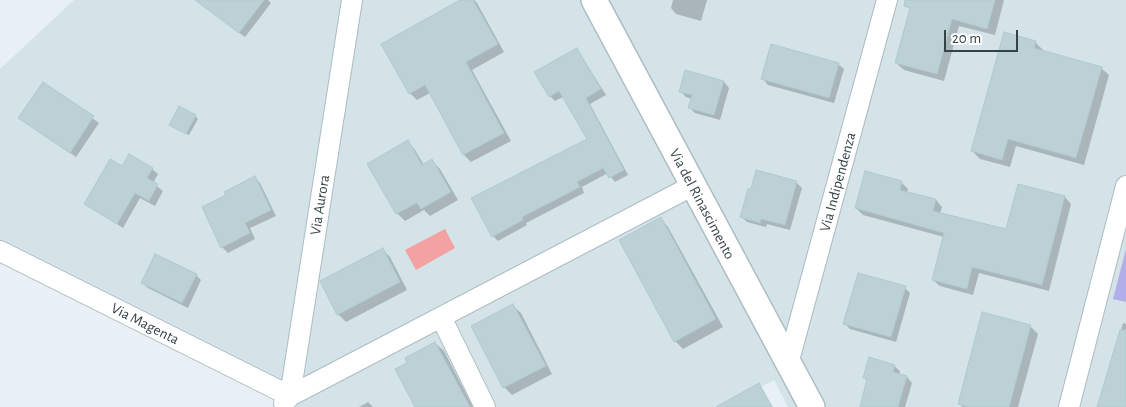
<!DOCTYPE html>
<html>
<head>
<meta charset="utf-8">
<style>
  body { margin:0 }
  #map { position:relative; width:1126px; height:407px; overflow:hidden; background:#e7f0f4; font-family:"Alegreya Sans",sans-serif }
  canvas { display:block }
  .scale { position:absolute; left:944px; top:30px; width:74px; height:22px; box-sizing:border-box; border:2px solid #354347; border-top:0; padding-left:6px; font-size:15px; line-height:18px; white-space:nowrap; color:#354347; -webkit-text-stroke:4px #fff; paint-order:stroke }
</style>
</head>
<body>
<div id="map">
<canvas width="1126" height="407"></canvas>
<div class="scale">20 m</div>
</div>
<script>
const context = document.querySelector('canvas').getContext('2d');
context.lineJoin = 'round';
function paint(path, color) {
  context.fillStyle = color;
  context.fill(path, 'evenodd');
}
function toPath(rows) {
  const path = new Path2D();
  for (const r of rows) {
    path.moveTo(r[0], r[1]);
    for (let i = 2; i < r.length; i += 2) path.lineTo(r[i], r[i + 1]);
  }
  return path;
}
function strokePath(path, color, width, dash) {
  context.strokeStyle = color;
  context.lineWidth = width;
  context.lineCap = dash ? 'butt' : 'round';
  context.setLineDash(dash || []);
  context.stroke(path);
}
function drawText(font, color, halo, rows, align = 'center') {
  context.font = font + ' "Alegreya Sans",sans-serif';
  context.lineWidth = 4;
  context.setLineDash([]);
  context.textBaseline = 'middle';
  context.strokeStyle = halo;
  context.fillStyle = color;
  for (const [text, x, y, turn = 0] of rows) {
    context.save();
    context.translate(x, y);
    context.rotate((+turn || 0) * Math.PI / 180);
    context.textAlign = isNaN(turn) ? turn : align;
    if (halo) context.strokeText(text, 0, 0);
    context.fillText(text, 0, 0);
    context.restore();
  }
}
paint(toPath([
  [74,0,1126,0,1126,407,788,407,774,380,723,407,273,407,277,401,0,262,0,69]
]), '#d4e3e8');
paint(toPath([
  [1126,249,1126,302,1113,299]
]), '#b1aee9');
paint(toPath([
  [445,229,455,248,416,270,405,250]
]), '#f3a1a1');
paint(toPath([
  [205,0,268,0,271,3,245,37,207,9,202,4],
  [463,0,474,0,477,3,504,52,472,70,511,141,471,162,464,155,430,93,417,100,410,93],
  [673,0,707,0,701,21,676,14,671,8],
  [913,0,1004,0,995,35,959,26,944,81,904,70,896,63],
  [1035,42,1043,50,1042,52,1101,68,1109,75,1084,165,1016,146,1010,167,980,159,972,151],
  [577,49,606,95,590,104,628,175,615,182,608,173,582,187,584,193,526,223,527,225,498,241,493,236,588,140,563,97,555,101,550,96],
  [838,64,844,69,834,103,768,85,763,79],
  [724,82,729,88,720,120,695,113,690,108,692,99,686,97,680,91],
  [44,83,99,123,76,157,20,118],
  [195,116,198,119,189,135,173,127],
  [408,142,415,150,424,165,432,161,440,169,458,200,430,216,424,210,405,221,397,213],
  [122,168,152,169,158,174,153,183,163,191,155,206,140,198,123,228,86,204],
  [255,178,260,183,276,216,250,228,255,239,228,253,222,247],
  [796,182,802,188,790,230,767,224,766,227,747,222,742,217],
  [901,182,908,189,907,193,936,200,942,207,940,214,1007,230,1019,185,1065,197,1071,204,1049,291,979,273,973,295,940,286,933,280,944,237,863,215,856,208],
  [661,219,668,227,723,327,683,349,675,341],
  [382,249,390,257,407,290,346,322,338,314,322,281],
  [196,275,201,280,188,308,148,288,142,283],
  [905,288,910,293,896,342,850,329,845,324],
  [513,306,521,313,552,374,512,395,504,387],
  [1123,323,1126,324,1126,407,1099,407],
  [1030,326,1038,334,1018,407,963,407,959,404],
  [435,343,444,351,473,407,417,407,409,363],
  [894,366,900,371,899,375,907,377,912,383,905,407,861,407,868,381,864,378],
  [759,385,773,407,718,407],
  [368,402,373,407,359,407]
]), '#0003');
const building = toPath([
  [195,0,264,0,239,33,195,0],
  [460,0,473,0,498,44,466,62,504,133,463,155,425,85,409,94,381,44,460,0],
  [905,0,995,0,987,29,952,19,937,74,895,63,910,8,904,6,905,0],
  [1004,32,1036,41,1034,48,1102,67,1076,158,1008,139,1002,160,971,151,1004,32],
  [771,44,839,63,829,98,761,79,771,44],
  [577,48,601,89,586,98,624,170,609,178,603,168,577,182,580,187,522,217,523,220,492,237,471,198,587,139,559,91,549,97,534,72,577,48],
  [685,70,724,81,714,115,688,108,692,95,679,92,685,70],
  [43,82,94,116,70,153,18,118,43,82],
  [179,106,196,115,186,134,169,125,179,106],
  [408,140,422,165,432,159,451,192,421,209,417,203,396,214,367,164,408,140],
  [129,154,153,168,147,178,158,184,149,201,135,193,117,224,84,204,110,159,122,166,129,154],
  [756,170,797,181,785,225,761,219,760,223,740,217,748,189,751,189,756,170],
  [865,171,902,181,900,190,936,199,933,211,1006,229,1018,184,1065,196,1042,285,972,267,967,289,932,280,944,233,855,208,865,171],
  [255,176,271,210,245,223,250,233,221,248,202,207,226,195,224,192,255,176],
  [661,217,716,319,674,342,619,240,661,217],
  [383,248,400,282,337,315,320,281,383,248],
  [155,254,197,274,182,303,141,283,155,254],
  [858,273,906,286,891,337,843,324,858,273],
  [513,304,546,366,503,388,471,326,513,304],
  [982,312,1031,325,1009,407,969,407,958,404,982,312],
  [1120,330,1126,330,1126,407,1097,407,1120,330],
  [435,342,470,407,415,407,395,369,407,363,405,358,435,342],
  [869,357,895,365,893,372,907,376,898,407,860,407,867,379,863,378,869,357],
  [759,383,772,407,716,407,759,383]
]);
paint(building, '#bcd1d6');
strokePath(building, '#afcad1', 1);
const minor = toPath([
  [0,251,290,396],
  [441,317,485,407],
  [788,364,887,0],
  [290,396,692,186],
  [284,403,290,396,352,0],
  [1069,407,1126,186]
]);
const tertiary = toPath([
  [594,0,812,407]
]);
strokePath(minor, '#acbcc3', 22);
strokePath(tertiary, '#acbcc3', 28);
strokePath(minor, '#fff', 20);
strokePath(tertiary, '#fff', 25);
drawText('15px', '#354347', '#fff', [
  ["Via Indipendenza",838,182,-75],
  ["Via del Rinascimento",702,204,62],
  ["Via Aurora",320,205,-81],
  ["Via Magenta",145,324,27]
]);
</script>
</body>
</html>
